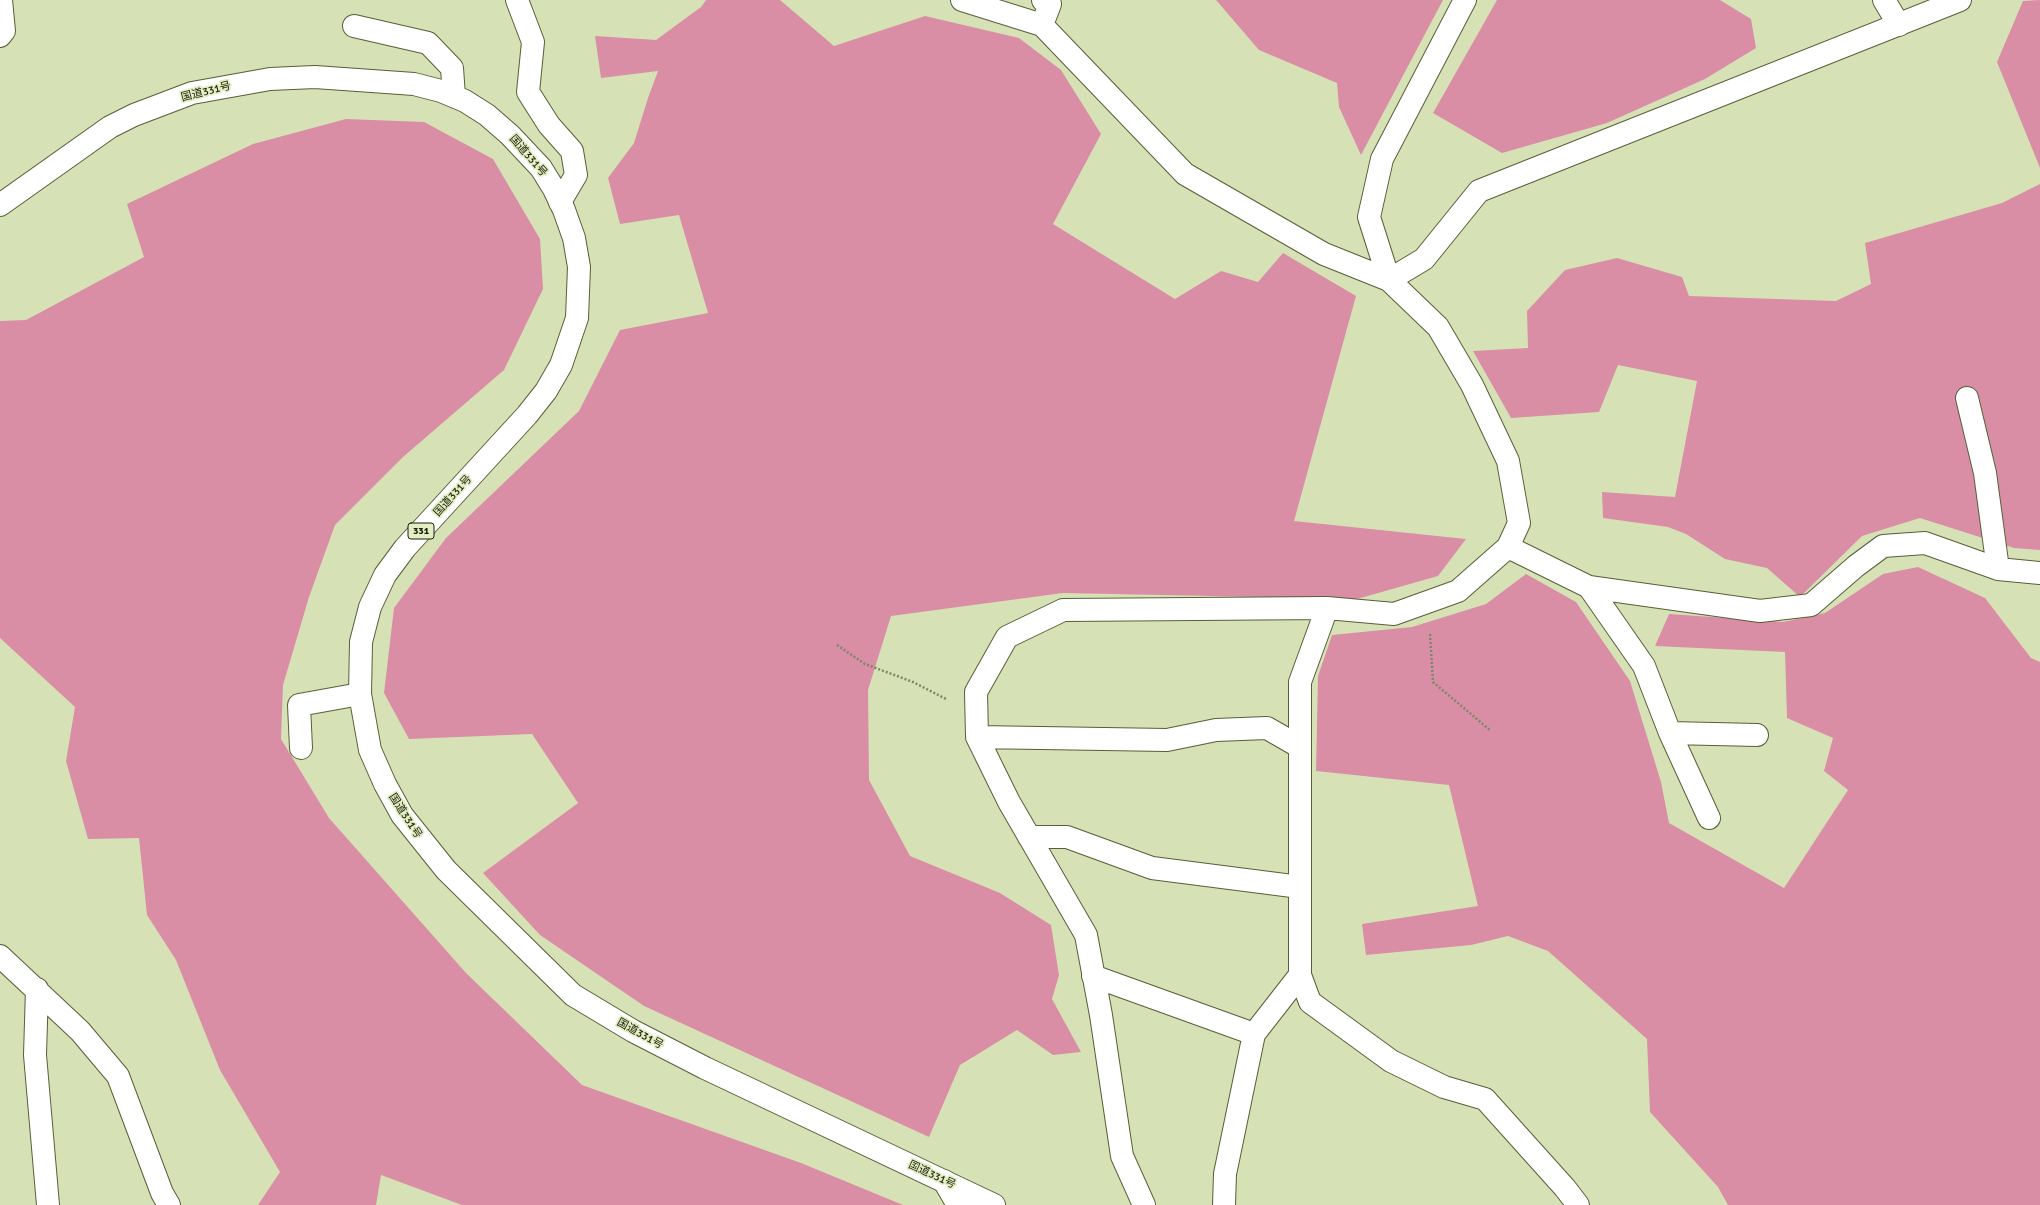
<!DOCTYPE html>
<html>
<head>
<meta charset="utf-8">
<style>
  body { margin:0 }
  canvas { display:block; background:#d6e2b5 }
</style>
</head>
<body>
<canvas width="2040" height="1205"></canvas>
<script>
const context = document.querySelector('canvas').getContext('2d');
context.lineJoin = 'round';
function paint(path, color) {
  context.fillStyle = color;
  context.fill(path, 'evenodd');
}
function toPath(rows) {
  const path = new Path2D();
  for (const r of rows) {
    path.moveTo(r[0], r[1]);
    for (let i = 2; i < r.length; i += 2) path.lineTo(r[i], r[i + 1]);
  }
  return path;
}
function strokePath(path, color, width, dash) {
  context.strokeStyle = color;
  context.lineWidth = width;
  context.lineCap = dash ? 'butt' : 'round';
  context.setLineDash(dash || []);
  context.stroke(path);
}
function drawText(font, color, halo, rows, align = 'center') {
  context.font = font + ' Signika,"Noto Sans JP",sans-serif';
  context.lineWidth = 3.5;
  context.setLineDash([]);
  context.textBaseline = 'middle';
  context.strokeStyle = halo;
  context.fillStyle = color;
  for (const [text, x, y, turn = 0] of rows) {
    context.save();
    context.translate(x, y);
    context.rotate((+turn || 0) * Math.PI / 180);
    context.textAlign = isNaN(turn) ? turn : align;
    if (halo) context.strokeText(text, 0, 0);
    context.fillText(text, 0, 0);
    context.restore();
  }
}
paint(toPath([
  [706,0,780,0,834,46,925,16,1019,38,1061,70,1101,134,1053,224,1175,299,1221,271,1258,282,1283,253,1356,296,1294,521,1466,539,1438,576,1357,599,1063,593,891,616,868,690,869,780,910,856,1000,893,1051,925,1059,975,1052,999,1081,1052,1053,1055,1017,1030,960,1065,929,1137,644,1006,540,935,483,873,578,803,532,734,409,739,384,693,394,608,446,538,579,411,620,330,708,313,679,215,620,224,608,178,634,143,648,98,658,71,601,78,595,36,656,40,701,7],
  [1216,0,1443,0,1361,155,1339,107,1337,83,1259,50],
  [1497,0,1720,0,1751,19,1756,48,1705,79,1607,123,1502,153,1433,113],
  [2040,0,2040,168,1997,62,2023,1],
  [346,119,424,122,493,159,540,239,543,289,504,370,403,457,335,525,309,597,283,685,281,739,329,818,466,973,582,1085,801,1163,903,1205,462,1205,381,1175,376,1205,258,1205,280,1172,220,1070,176,960,147,915,139,838,88,839,66,761,75,707,0,638,0,321,26,320,144,257,127,204,253,144],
  [2040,184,2040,550,2014,548,1920,518,1862,536,1800,597,1767,568,1725,559,1686,534,1668,527,1603,518,1602,492,1675,497,1697,381,1618,365,1599,412,1511,418,1473,351,1528,348,1527,311,1565,270,1617,258,1682,277,1689,296,1836,301,1871,284,1865,243,2002,203],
  [1918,567,1985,598,2031,658,2040,662,2040,1205,1728,1205,1718,1187,1650,1112,1647,1039,1548,951,1508,936,1471,945,1366,955,1362,924,1478,906,1449,785,1316,771,1318,676,1332,635,1412,627,1486,604,1526,574,1576,602,1630,681,1661,782,1669,823,1784,888,1848,790,1824,771,1833,738,1787,718,1785,652,1655,646,1669,614,1783,622,1825,613,1883,574]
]), '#da8ea6');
const minor = toPath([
  [517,0,533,42,528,92,549,125,572,151,576,175,560,202],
  [962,0,1042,25,1185,174,1324,254,1389,280,1438,327,1472,385,1508,461,1519,523,1508,547,1458,591,1394,614,1327,608,1063,610,1007,637,976,692,977,737,1009,802,1086,935,1101,1015,1122,1156,1144,1205],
  [1884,0,1899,25],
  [1042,25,1050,4,1043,0],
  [354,26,428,43,452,68,454,96],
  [0,36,4,31,1,0],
  [1389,280,1424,259,1479,191,1960,0],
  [1389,280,1369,217,1382,159,1465,0],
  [1967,398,1985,473,1998,569],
  [1508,547,1589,587,1760,611,1811,605,1856,566,1883,546,1925,543,1998,569,2040,573],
  [1589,587,1644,666,1670,733,1709,818],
  [1327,608,1300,682,1300,975,1310,1002,1391,1061,1444,1087,1485,1099,1565,1188,1578,1205],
  [1670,733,1757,735],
  [977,737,1167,740,1216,730,1267,728,1300,747],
  [301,748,299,705,360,694],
  [1029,837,1067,837,1152,868,1300,887],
  [0,956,80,1031,118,1076,162,1193,169,1205],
  [1093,976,1254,1034],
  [37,989,35,1055,48,1205],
  [944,1181,958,1205],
  [1224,1205,1225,1174,1254,1034,1300,975]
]);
const highway = toPath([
  [0,205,110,127,134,115,192,93,270,79,315,77,414,84,441,91,465,101,487,115,510,135,541,168,554,189,564,210,574,238,579,267,577,318,561,365,546,391,527,415,405,548,385,575,370,607,361,642,360,694,370,750,385,784,402,815,446,870,573,995,633,1031,705,1068,994,1205]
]);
strokePath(minor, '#565f38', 24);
strokePath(highway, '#565f38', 24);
strokePath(toPath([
  [1430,634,1433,682,1491,731],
  [837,645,865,664,913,682,946,699]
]), '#7e8666', 2.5, [2, 2]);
strokePath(minor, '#fff', 22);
strokePath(highway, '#fff', 22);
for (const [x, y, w] of [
  [421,531,26]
]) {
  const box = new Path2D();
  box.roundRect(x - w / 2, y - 8, w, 16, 3);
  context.fillStyle = '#e3efc2';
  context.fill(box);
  strokePath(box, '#191d0c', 1);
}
drawText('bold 10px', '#191d0c', null, [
  ["331",421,531]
]);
drawText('11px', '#191d0c', '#e3efc2', [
  ["国道331号",206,92,-14],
  ["国道331号",528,156,49],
  ["国道331号",453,496,-48],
  ["国道331号",405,816,57],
  ["国道331号",640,1034,29],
  ["国道331号",932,1175,25]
]);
</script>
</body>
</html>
